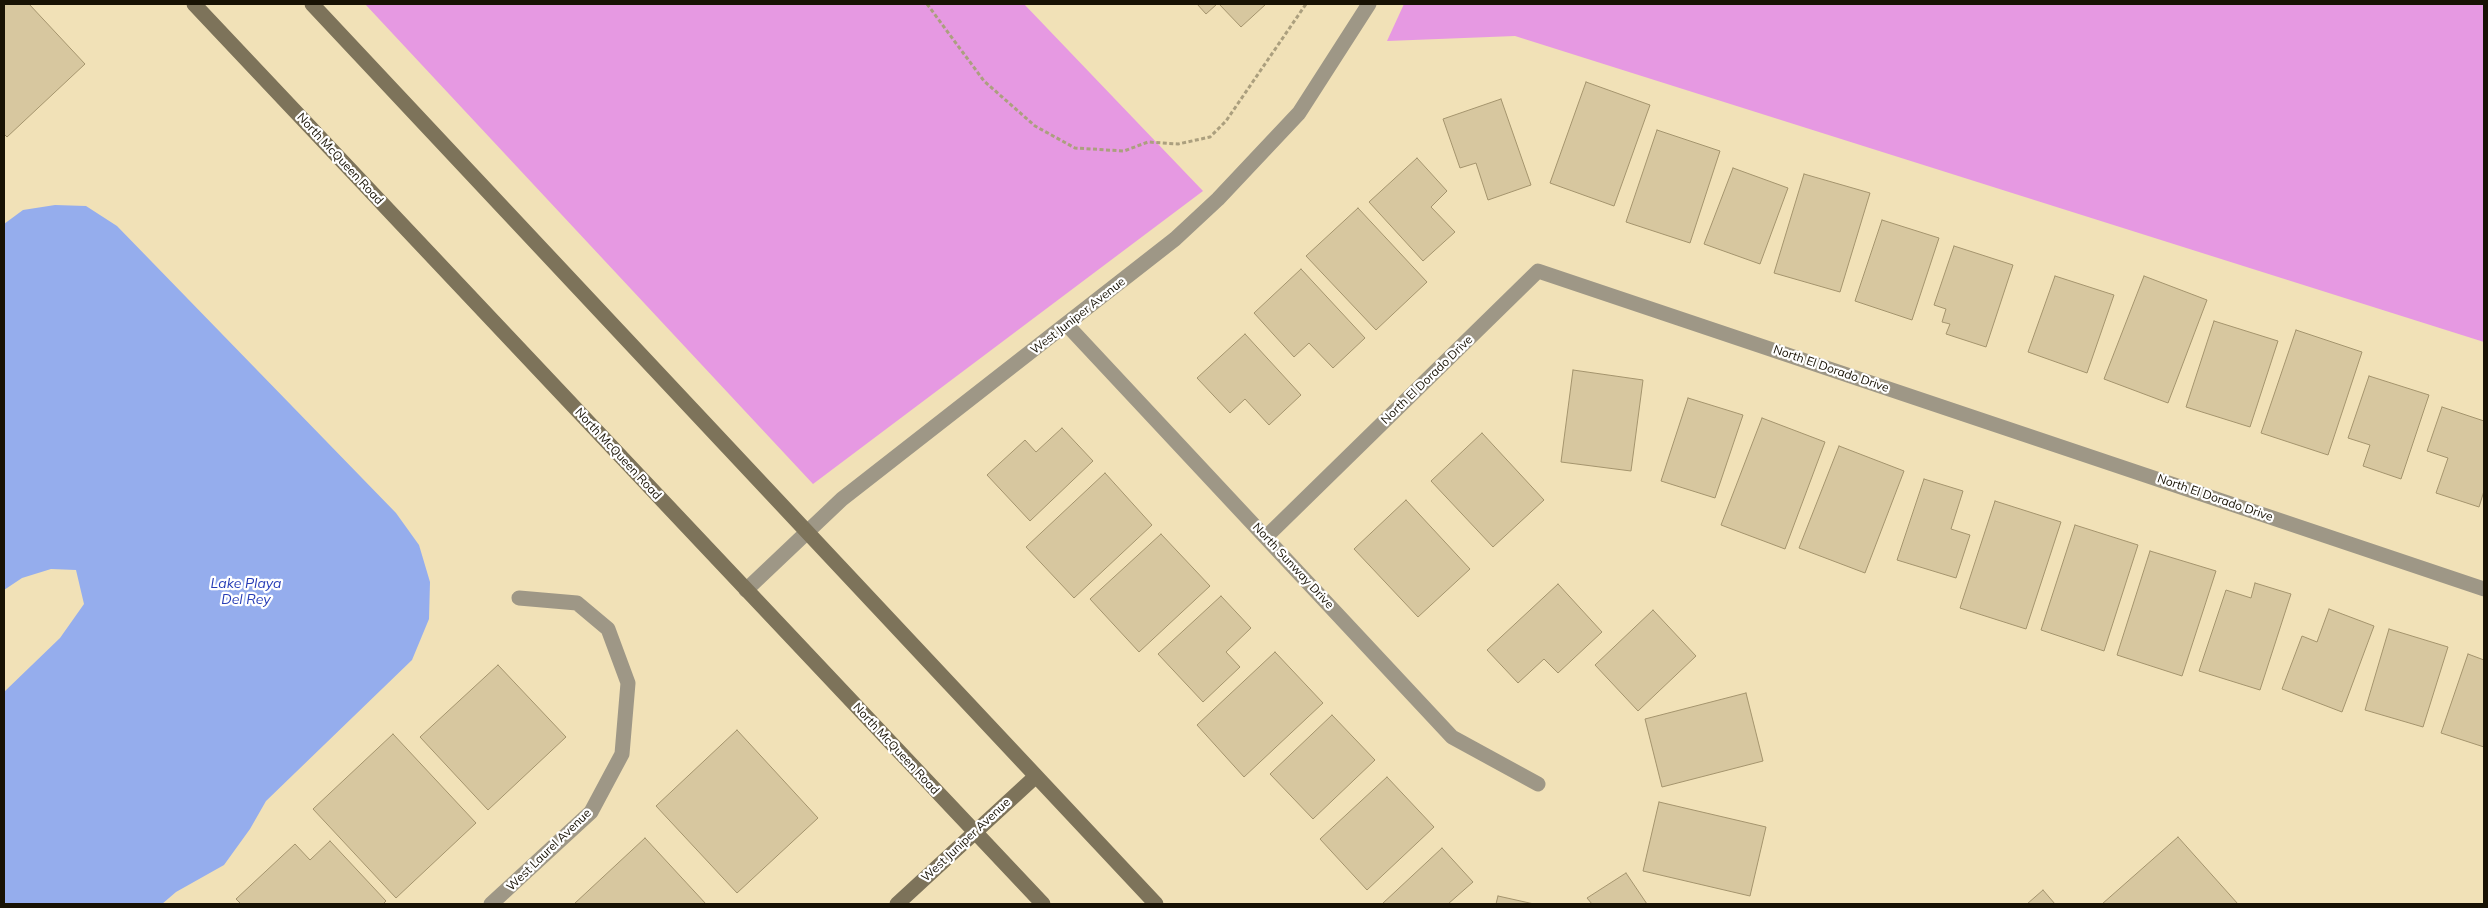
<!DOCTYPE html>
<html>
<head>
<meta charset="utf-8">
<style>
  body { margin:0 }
  #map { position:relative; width:2488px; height:908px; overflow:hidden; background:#f1e1b7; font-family:Mulish,sans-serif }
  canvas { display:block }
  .frame { position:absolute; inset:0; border:5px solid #181204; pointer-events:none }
</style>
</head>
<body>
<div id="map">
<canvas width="2488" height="908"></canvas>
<div class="frame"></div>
</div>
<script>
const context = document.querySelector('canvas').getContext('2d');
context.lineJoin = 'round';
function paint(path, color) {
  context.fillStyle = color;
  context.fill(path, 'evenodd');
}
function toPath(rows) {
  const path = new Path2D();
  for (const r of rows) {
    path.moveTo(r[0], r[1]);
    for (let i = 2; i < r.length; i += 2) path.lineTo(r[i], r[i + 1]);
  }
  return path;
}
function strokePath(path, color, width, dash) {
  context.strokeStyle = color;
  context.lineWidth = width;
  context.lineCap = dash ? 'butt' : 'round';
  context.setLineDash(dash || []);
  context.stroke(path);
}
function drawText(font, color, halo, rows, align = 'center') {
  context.font = font + ' Mulish,sans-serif';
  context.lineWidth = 4.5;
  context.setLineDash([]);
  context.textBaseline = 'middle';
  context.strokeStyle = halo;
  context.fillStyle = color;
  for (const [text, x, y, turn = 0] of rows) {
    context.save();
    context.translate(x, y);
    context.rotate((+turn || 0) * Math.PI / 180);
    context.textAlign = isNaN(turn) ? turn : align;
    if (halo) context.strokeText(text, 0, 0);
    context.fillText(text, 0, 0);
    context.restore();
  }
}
paint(toPath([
  [365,4,1024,4,1203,191,813,484],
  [1404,4,2484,4,2484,342,1515,36,1387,41]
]), '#e699e2');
paint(toPath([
  [55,205,86,206,117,226,396,513,419,545,430,582,429,619,412,660,266,801,250,829,224,865,176,892,162,904,4,904,4,692,60,638,84,604,76,570,51,569,22,578,4,590,4,224,23,210]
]), '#95aded');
const building = toPath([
  [4,4,29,4,85,64,7,137,4,134,4,4],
  [1197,4,1217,4,1206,14,1197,4],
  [1219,4,1266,4,1241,27,1219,4],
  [1586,82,1650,105,1614,206,1550,183,1586,82],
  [1501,99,1531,185,1488,200,1476,163,1460,168,1443,119,1501,99],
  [1657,130,1720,151,1690,243,1626,222,1657,130],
  [1417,158,1447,191,1431,207,1455,232,1423,261,1369,202,1417,158],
  [1733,168,1788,188,1760,264,1704,244,1733,168],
  [1804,174,1870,193,1840,292,1774,273,1804,174],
  [1358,208,1427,282,1376,330,1306,256,1358,208],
  [1882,220,1939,238,1912,320,1855,301,1882,220],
  [1954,246,2013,265,1986,347,1946,334,1950,324,1942,322,1946,309,1934,305,1954,246],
  [1301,269,1365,338,1333,368,1309,343,1294,357,1254,313,1301,269],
  [2055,276,2114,295,2087,373,2028,352,2055,276],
  [2144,276,2207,300,2168,403,2104,379,2144,276],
  [2214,321,2278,341,2250,427,2186,407,2214,321],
  [2296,330,2362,352,2328,455,2261,433,2296,330],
  [1245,334,1301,395,1269,425,1245,399,1230,413,1197,378,1245,334],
  [1573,370,1643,380,1631,471,1561,462,1573,370],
  [2369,376,2429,395,2401,479,2363,466,2370,445,2348,438,2369,376],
  [1688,398,1743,415,1715,498,1661,481,1688,398],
  [2442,407,2484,421,2484,491,2479,507,2436,493,2448,458,2427,451,2442,407],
  [1762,418,1825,442,1785,549,1721,525,1762,418],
  [1062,428,1093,461,1030,521,987,475,1025,440,1036,452,1062,428],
  [1482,433,1544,500,1493,547,1431,481,1482,433],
  [1839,446,1904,471,1865,573,1799,548,1839,446],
  [1105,473,1152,525,1074,598,1026,547,1105,473],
  [1924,479,1963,491,1951,529,1970,535,1956,578,1897,560,1924,479],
  [1406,500,1470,569,1418,617,1354,549,1406,500],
  [1995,501,2061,522,2026,629,1960,608,1995,501],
  [2075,525,2138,545,2104,651,2041,630,2075,525],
  [1161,534,1210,586,1139,652,1090,599,1161,534],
  [2150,551,2216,571,2182,676,2117,655,2150,551],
  [2255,583,2291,594,2260,690,2199,671,2226,590,2251,598,2255,583],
  [1558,584,1602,632,1558,673,1544,659,1518,683,1487,650,1558,584],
  [1221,596,1251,628,1226,652,1240,667,1203,702,1158,654,1221,596],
  [2329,609,2374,626,2342,712,2282,689,2302,636,2317,642,2329,609],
  [1653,610,1696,656,1638,711,1595,665,1653,610],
  [2389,629,2448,647,2423,727,2365,710,2389,629],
  [1275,652,1323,703,1244,777,1197,725,1275,652],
  [2468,654,2484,660,2484,747,2441,733,2468,654],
  [498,665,566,737,488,810,420,737,498,665],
  [1746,693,1763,761,1662,787,1645,719,1746,693],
  [1332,715,1375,760,1313,819,1270,774,1332,715],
  [737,730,818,818,737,893,656,806,737,730],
  [393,734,476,823,396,898,313,809,393,734],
  [1387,777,1434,827,1367,890,1320,839,1387,777],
  [1659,802,1766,827,1750,896,1643,871,1659,802],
  [2178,837,2238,904,2102,904,2178,837],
  [645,838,706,904,574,904,645,838],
  [330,841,386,901,383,904,241,904,236,899,295,844,310,860,330,841],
  [1442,848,1473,882,1448,904,1382,904,1442,848],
  [1626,873,1647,904,1592,904,1587,898,1626,873],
  [2043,890,2055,904,2027,904,2043,890],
  [1498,896,1534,904,1496,904,1498,896]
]);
paint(building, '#d7c79f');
strokePath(building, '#a4946d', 1);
strokePath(toPath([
  [927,4,984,81,1035,126,1075,148,1124,151,1148,142,1178,144,1210,137,1226,121,1306,4]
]), '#ab9f7e', 3, [4, 2.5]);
strokePath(toPath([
  [1067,325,1452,737,1538,784],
  [1266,537,1538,271,2484,589],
  [746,590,842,499,1175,239,1218,199,1299,113,1369,4],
  [491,904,591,812,622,754,628,683,608,629,577,603,519,598]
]), '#9e9786', 15);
strokePath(toPath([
  [194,4,1043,904],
  [312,4,1156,904],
  [897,904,1035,777]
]), '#7d735a', 15);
drawText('12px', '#181204', '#fff', [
  ["North McQueen Road",340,159,47],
  ["West Juniper Avenue",1078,316,-38],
  ["North El Dorado Drive",1831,369,19],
  ["North El Dorado Drive",1427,380,-44],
  ["North McQueen Road",618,454,47],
  ["North El Dorado Drive",2215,498,19],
  ["North Sunway Drive",1293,566,47],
  ["North McQueen Road",896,749,47],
  ["West Juniper Avenue",966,840,-43],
  ["West Laurel Avenue",549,850,-44]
]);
drawText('italic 14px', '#273db6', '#fff', [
  ["Lake Playa",246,584],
  ["Del Rey",246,600]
]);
</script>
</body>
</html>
